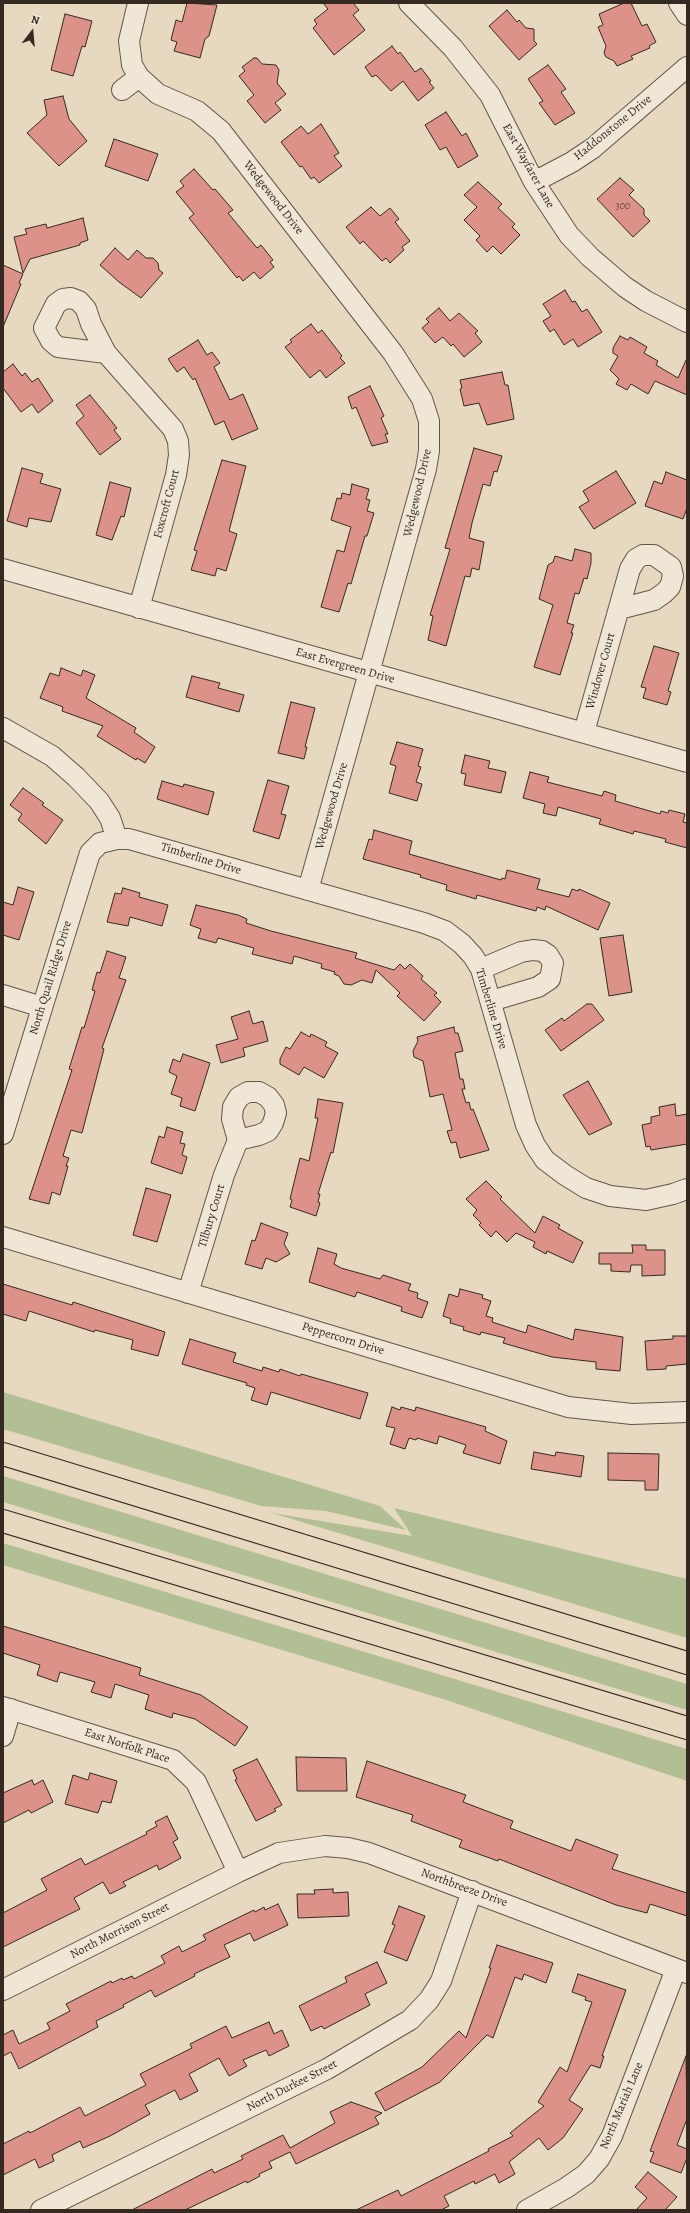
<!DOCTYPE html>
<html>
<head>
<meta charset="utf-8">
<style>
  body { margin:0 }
  #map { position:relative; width:690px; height:2213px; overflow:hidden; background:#e7d8c0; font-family:Alegreya,serif }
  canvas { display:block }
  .frame { position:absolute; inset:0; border:4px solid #352a22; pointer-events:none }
  .north { position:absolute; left:12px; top:12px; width:40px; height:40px; -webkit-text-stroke:3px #efe6d6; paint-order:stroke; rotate:16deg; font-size:11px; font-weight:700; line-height:16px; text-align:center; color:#352a22 }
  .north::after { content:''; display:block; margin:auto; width:14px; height:18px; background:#352a22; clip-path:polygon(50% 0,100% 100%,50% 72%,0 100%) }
</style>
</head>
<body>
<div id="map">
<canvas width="690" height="2213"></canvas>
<div class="frame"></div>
<div class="north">N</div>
</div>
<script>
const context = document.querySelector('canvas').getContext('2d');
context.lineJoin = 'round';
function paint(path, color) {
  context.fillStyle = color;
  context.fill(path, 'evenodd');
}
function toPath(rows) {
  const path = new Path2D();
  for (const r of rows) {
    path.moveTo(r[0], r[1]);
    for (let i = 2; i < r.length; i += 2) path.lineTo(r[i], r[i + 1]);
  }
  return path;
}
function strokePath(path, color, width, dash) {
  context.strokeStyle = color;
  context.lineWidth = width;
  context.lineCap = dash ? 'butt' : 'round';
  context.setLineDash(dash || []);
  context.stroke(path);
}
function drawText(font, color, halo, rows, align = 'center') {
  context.font = font + ' Alegreya,serif';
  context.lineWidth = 3;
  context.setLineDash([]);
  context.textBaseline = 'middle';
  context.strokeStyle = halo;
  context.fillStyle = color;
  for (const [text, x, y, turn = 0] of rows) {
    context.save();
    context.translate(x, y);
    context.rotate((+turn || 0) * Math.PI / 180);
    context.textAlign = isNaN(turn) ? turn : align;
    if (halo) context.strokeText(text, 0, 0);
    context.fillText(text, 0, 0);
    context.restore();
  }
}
paint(toPath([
  [3,1392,380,1506,406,1530,326,1511,261,1506,3,1429],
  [3,1476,687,1684,687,1710,3,1502],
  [394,1508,687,1579,687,1638,272,1513,412,1536],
  [3,1543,687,1749,687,1781,446,1700,3,1565]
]), '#b2bf95');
const building = toPath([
  [187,3,217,5,209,36,205,39,200,58,174,51,177,42,171,40,176,20,182,22,187,3],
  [323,3,353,3,359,10,353,15,365,30,334,55,313,28,317,24,314,20,328,9,323,3],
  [624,3,631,3,642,26,647,24,656,42,649,46,650,48,631,56,633,59,617,66,614,61,606,57,604,53,606,46,598,27,603,25,599,14,624,3],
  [507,10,517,22,519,20,526,28,534,29,534,41,537,44,519,60,489,26,507,10],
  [65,14,92,21,85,47,82,46,73,76,51,70,65,14],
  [392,46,398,54,400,52,415,72,421,68,431,81,429,82,434,88,418,101,403,81,391,91,376,75,372,77,365,67,392,46],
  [254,58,257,58,262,64,276,65,279,70,277,83,286,94,275,103,281,110,265,123,247,101,254,95,239,76,245,71,242,67,254,58],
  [548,65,566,89,561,92,575,113,555,125,539,103,543,101,528,79,548,65],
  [63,96,69,119,87,141,59,166,27,133,47,115,44,100,63,96],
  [446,112,462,136,466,133,478,156,458,168,446,147,440,150,425,125,446,112],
  [321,124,339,153,334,156,342,166,319,183,314,177,311,179,302,166,300,167,281,142,301,126,308,134,321,124],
  [114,139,158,154,148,181,105,166,114,139],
  [194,169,213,190,215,189,233,210,228,213,257,248,261,245,273,260,270,262,274,267,260,279,254,272,243,281,239,276,237,278,189,218,194,214,176,192,184,186,180,181,194,169],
  [620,178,634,190,629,195,644,209,644,215,650,221,633,237,597,199,620,178],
  [478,182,502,204,498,208,515,224,512,227,520,235,501,254,493,246,487,252,476,240,480,236,464,220,477,207,464,195,478,182],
  [371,207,380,216,390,208,399,219,395,222,410,241,402,247,404,250,390,263,386,258,382,261,363,241,360,244,346,227,371,207],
  [83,218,88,240,80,243,80,245,30,259,23,273,14,237,27,234,25,229,46,224,47,228,83,218],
  [115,248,128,260,137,250,146,258,153,258,158,263,159,270,163,273,141,298,119,282,100,265,115,248],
  [3,265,23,274,19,283,21,284,3,327,3,265],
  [565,290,572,302,575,301,582,312,587,309,602,332,578,347,573,339,564,345,554,329,550,332,543,321,551,316,543,304,565,290],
  [439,308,450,321,459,313,478,331,475,333,482,342,464,357,453,344,451,346,443,337,435,343,422,328,429,322,426,319,439,308],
  [311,324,318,333,322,330,342,356,340,358,345,363,326,378,320,370,310,378,285,347,292,342,290,340,311,324],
  [620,336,628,340,630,337,647,347,644,353,658,361,656,365,678,378,687,358,687,395,655,381,648,394,631,384,627,390,616,384,619,379,610,370,618,356,613,353,613,348,620,336],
  [198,340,207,355,212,352,220,363,214,367,230,400,243,394,258,429,232,440,224,421,215,425,195,378,193,380,184,367,177,372,168,359,198,340],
  [13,364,22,376,25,373,32,382,38,378,53,401,38,413,32,404,21,412,3,388,3,372,13,364],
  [502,372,505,385,508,385,514,419,487,425,479,403,464,406,460,389,462,388,460,380,502,372],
  [370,386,384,416,381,418,388,434,385,434,388,442,372,446,356,407,352,409,348,397,370,386],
  [90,395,117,428,114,430,121,439,100,455,76,423,84,416,76,405,90,395],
  [474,448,502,456,497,472,494,471,490,486,483,484,472,523,469,538,484,542,479,570,472,568,470,577,465,576,446,646,428,640,433,616,430,615,450,549,445,548,474,448],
  [222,460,246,466,229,531,237,534,226,571,217,568,215,576,191,570,197,551,194,550,222,460],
  [22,468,43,474,40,483,61,489,51,522,29,518,27,527,7,521,22,468],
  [616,471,636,503,594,529,579,507,589,501,583,491,616,471],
  [666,472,687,480,687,508,683,519,645,506,654,481,662,484,666,472],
  [110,482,131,488,124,517,121,516,112,540,96,535,110,482],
  [352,484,369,489,366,499,370,500,367,511,374,513,367,536,365,536,351,584,348,583,339,612,321,607,337,550,344,552,351,527,331,520,337,498,341,499,342,493,350,495,352,484],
  [575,549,591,553,591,563,587,579,584,578,579,594,575,593,567,623,574,625,571,633,573,633,560,675,534,667,553,605,539,599,548,565,553,562,555,556,572,561,575,549],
  [654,646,679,653,668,691,671,692,667,705,643,698,646,688,641,687,654,646],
  [61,668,81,676,83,670,95,675,86,698,136,728,134,732,155,747,145,763,137,758,136,760,97,736,103,726,62,711,63,707,40,698,50,673,59,676,61,668],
  [192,676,220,683,218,688,244,695,239,712,186,697,192,676],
  [291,702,315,708,305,747,307,747,304,759,278,753,291,702],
  [397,742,423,749,418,766,421,767,416,782,422,784,417,801,389,793,396,766,390,764,397,742],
  [465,755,490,761,488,768,506,772,501,793,464,785,466,774,461,773,465,755],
  [530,772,549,777,547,782,602,796,604,791,616,795,615,801,660,814,661,811,668,813,669,810,685,814,683,822,687,823,687,848,665,842,666,839,634,831,633,834,599,824,601,819,558,807,556,816,543,813,545,804,523,798,530,772],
  [268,780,289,786,281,814,286,815,279,839,253,831,268,780],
  [162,781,183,787,184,784,214,792,208,815,157,799,162,781],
  [23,788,44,803,42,805,63,820,46,844,18,820,22,814,10,805,23,788],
  [374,830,412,841,409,854,501,880,502,878,505,879,507,870,540,879,537,889,569,897,572,889,578,891,579,889,610,903,598,930,546,906,545,910,537,907,536,911,477,895,476,899,446,890,447,885,420,877,421,875,363,859,369,839,372,840,374,830],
  [18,887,34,892,19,940,3,935,3,902,13,905,18,887],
  [123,888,140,893,139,897,168,905,162,926,130,917,128,926,107,922,115,893,121,894,123,888],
  [196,905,238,915,247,919,246,923,271,931,357,953,355,958,394,970,400,964,405,969,410,964,423,976,421,979,437,993,434,995,441,1002,424,1021,397,996,400,993,376,970,372,983,362,980,351,985,344,984,339,976,334,974,335,972,321,968,322,964,294,956,292,964,252,954,254,948,218,938,216,943,198,938,201,929,190,925,196,905],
  [623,935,632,992,609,996,600,938,623,935],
  [107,951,126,957,119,978,126,980,102,1048,104,1049,82,1133,71,1130,63,1156,69,1158,66,1166,68,1166,60,1195,52,1192,49,1204,29,1199,72,1070,69,1069,82,1027,84,1028,87,1018,95,991,92,990,97,972,100,973,107,951],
  [587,1004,592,1004,604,1020,561,1051,545,1030,562,1018,564,1021,587,1004],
  [249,1011,253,1024,263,1021,268,1041,243,1048,245,1056,221,1063,216,1045,238,1039,231,1017,249,1011],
  [454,1027,455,1033,458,1033,463,1051,455,1053,460,1079,463,1079,465,1089,462,1089,466,1103,469,1102,471,1110,473,1109,489,1150,460,1158,456,1142,451,1143,447,1131,452,1130,443,1094,430,1097,423,1061,414,1057,413,1051,418,1041,417,1037,454,1027],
  [301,1032,310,1037,311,1034,327,1042,325,1046,338,1053,324,1078,304,1067,299,1075,280,1064,280,1059,286,1047,290,1049,301,1032],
  [183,1054,210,1063,195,1111,180,1106,182,1098,171,1094,177,1076,169,1072,173,1059,180,1062,183,1054],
  [588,1081,612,1124,589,1135,563,1095,588,1081],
  [318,1099,343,1103,333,1153,331,1152,318,1194,320,1194,318,1202,320,1203,316,1216,290,1207,292,1200,290,1199,300,1158,309,1161,318,1118,315,1118,318,1099],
  [675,1104,676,1116,687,1114,687,1144,651,1150,650,1146,646,1147,642,1125,651,1123,651,1117,660,1115,659,1107,675,1104],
  [167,1127,183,1132,180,1143,185,1144,182,1155,187,1157,182,1174,151,1163,159,1136,164,1138,167,1127],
  [486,1181,502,1197,500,1199,535,1233,543,1216,560,1225,558,1228,583,1242,573,1263,547,1251,546,1254,533,1247,535,1242,516,1233,507,1242,496,1231,491,1237,479,1225,481,1223,473,1215,477,1210,466,1199,486,1181],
  [146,1188,171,1195,157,1242,133,1235,146,1188],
  [261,1223,288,1233,284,1244,290,1254,276,1262,266,1258,262,1269,245,1264,252,1240,255,1241,261,1223],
  [632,1245,646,1245,646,1250,665,1250,665,1275,642,1276,642,1265,631,1265,630,1272,611,1271,611,1264,599,1264,599,1253,633,1253,632,1245],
  [318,1248,337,1254,334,1264,341,1268,380,1279,383,1275,411,1284,408,1290,418,1293,417,1298,428,1302,422,1318,401,1311,402,1307,357,1292,355,1297,309,1282,318,1248],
  [3,1284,72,1305,73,1302,165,1332,158,1356,131,1349,133,1340,95,1330,94,1332,29,1311,26,1321,3,1314,3,1284],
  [460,1289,483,1295,482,1298,491,1301,486,1316,493,1318,492,1322,526,1333,528,1325,573,1340,575,1329,623,1337,620,1371,596,1369,596,1362,552,1357,503,1343,505,1338,481,1332,480,1335,463,1330,464,1327,450,1323,451,1319,443,1316,449,1294,458,1297,460,1289],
  [673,1336,687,1336,687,1364,666,1366,666,1369,647,1370,645,1341,673,1339,673,1336],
  [190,1339,236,1353,233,1362,262,1371,263,1367,279,1372,280,1369,300,1376,301,1374,368,1393,360,1419,271,1392,267,1405,251,1400,255,1388,246,1385,247,1383,182,1364,190,1339],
  [392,1407,400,1410,401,1407,415,1411,416,1407,486,1427,485,1431,507,1441,500,1464,463,1453,466,1445,439,1436,437,1444,417,1438,416,1440,409,1438,405,1449,390,1444,395,1428,386,1426,392,1407],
  [534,1452,555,1456,556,1452,584,1456,581,1477,531,1469,534,1452],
  [608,1453,659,1454,658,1490,645,1490,645,1481,608,1480,608,1453],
  [3,1626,141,1668,139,1675,201,1695,248,1727,235,1746,195,1719,173,1713,172,1718,145,1709,149,1695,115,1684,111,1698,91,1692,95,1682,60,1672,57,1682,37,1675,40,1665,3,1653,3,1626],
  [296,1757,346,1758,347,1791,297,1791,296,1757],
  [257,1759,282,1805,274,1809,276,1811,256,1821,235,1780,237,1779,233,1770,257,1759],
  [367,1761,466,1795,463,1802,513,1821,510,1828,571,1851,576,1839,618,1855,612,1869,687,1893,687,1916,650,1904,647,1913,616,1905,499,1859,498,1861,459,1847,462,1840,411,1821,413,1815,356,1797,367,1761],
  [90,1773,117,1781,111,1803,102,1801,98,1813,65,1804,73,1775,88,1780,90,1773],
  [32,1780,34,1785,43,1780,53,1802,31,1813,29,1810,3,1823,3,1793,32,1780],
  [167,1816,178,1839,173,1842,181,1858,159,1870,157,1865,123,1882,126,1886,110,1894,103,1882,74,1898,80,1909,3,1947,3,1913,47,1890,41,1879,81,1858,85,1865,147,1834,146,1832,157,1826,155,1822,167,1816],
  [333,1889,333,1893,348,1892,349,1916,298,1918,297,1894,315,1894,314,1890,333,1889],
  [278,1904,288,1925,254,1941,250,1933,224,1945,230,1957,194,1974,195,1976,155,1997,151,1990,123,2005,124,2007,96,2021,98,2027,19,2069,11,2052,3,2056,3,2035,13,2030,19,2044,50,2029,47,2023,70,2011,66,2004,111,1981,112,1983,122,1978,123,1980,132,1976,134,1979,165,1963,161,1956,179,1946,182,1952,206,1940,203,1935,254,1910,255,1912,264,1907,265,1910,278,1904],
  [399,1906,425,1916,407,1961,384,1952,395,1925,392,1924,399,1906],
  [497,1945,553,1963,546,1983,524,1974,522,1980,515,1977,493,2038,487,2035,440,2082,385,2111,375,2093,422,2067,459,2031,466,2038,491,1968,489,1968,497,1945],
  [377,1962,387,1983,365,1994,370,2005,324,2029,322,2026,311,2031,299,2006,347,1982,345,1977,377,1962],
  [578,1974,626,1990,602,2056,604,2056,600,2068,591,2065,569,2100,583,2109,563,2138,548,2150,539,2138,509,2162,515,2174,499,2183,495,2174,475,2184,474,2181,444,2196,449,2206,441,2210,356,2210,398,2190,401,2196,489,2151,488,2149,513,2136,510,2133,544,2106,538,2102,560,2067,567,2072,592,2002,585,2000,586,1997,572,1992,578,1974],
  [269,2022,274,2034,282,2030,289,2046,269,2056,266,2050,243,2060,247,2066,229,2076,219,2058,189,2074,198,2091,180,2100,175,2090,145,2105,150,2114,110,2136,83,2148,80,2141,52,2155,54,2161,39,2168,35,2159,3,2175,3,2144,29,2131,30,2133,80,2107,85,2116,146,2085,140,2074,192,2048,190,2044,226,2026,232,2038,269,2022],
  [686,2056,687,2119,677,2145,687,2149,687,2158,681,2173,650,2162,654,2152,650,2151,686,2056],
  [351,2102,382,2113,375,2117,379,2124,296,2164,290,2152,269,2162,272,2168,259,2174,260,2176,247,2183,246,2181,185,2210,132,2210,212,2169,214,2173,237,2162,243,2159,241,2156,283,2135,290,2148,335,2123,330,2112,351,2102],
  [648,2172,677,2197,665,2210,636,2210,647,2198,635,2187,648,2172]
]);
paint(building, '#dd9289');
strokePath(building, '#352a22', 1);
const minor = toPath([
  [138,3,129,41,132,65,139,77,158,94,197,111,221,131,393,353,422,399,429,421,429,451,426,469,308,890],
  [409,3,453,48,490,95,534,182,569,235,590,257,625,287,646,301,687,322],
  [679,3,687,15],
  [122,90,139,77],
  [534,182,572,162,593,148,687,67],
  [106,353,58,347,51,341,44,328,56,304,63,299,71,298,79,301,86,309,91,324,106,353,173,429,178,441,179,455,176,475,139,608],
  [3,569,687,762],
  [3,728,52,756,76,777,99,801,110,818,117,839],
  [584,732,630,569,636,559,643,555,654,555,671,567,673,576,670,587,664,593,654,600,619,609],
  [481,969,521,952,533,950,542,951,548,955,553,963,550,979,538,987,491,1001],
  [3,995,42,1007],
  [3,1134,90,853,100,843,117,839,129,839,424,923,445,931,462,944,473,956,481,969,526,1125,535,1145,545,1160,565,1175,586,1188,610,1196,646,1200,673,1194,687,1189],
  [3,1237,568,1407,632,1414,687,1412],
  [188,1293,224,1175,238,1140,259,1135,268,1131,273,1123,276,1113,274,1105,268,1097,259,1092,248,1092,239,1097,233,1107,232,1119,238,1140],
  [3,1707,173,1760,196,1782,238,1872],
  [3,1736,11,1709],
  [3,1990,238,1872,279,1853,325,1846,348,1848,369,1853,687,1973],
  [41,2210,327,2069,410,2020,429,2000,441,1981,472,1891],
  [527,2210,566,2188,586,2174,599,2159,612,2136,676,1969]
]);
const highway = toPath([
  [3,1454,687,1663],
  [3,1521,687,1728]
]);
strokePath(minor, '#62564a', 22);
strokePath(highway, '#352a22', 24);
strokePath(minor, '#efe6d6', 20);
strokePath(highway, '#e7d8c0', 22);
drawText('10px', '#5f443c', null, [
  ["300",623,207]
]);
drawText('12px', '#352a22', '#efe6d6', [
  ["Haddonstone Drive",613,128,-39],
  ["East Wayfarer Lane",528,166,61],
  ["Wedgewood Drive",273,198,52],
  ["Wedgewood Drive",418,493,-77],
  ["Foxcroft Court",167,504,-75],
  ["East Evergreen Drive",345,666,16],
  ["Windover Court",601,671,-74],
  ["Wedgewood Drive",332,806,-74],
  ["Timberline Drive",201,859,17],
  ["North Quail Ridge Drive",51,978,-73],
  ["Timberline Drive",491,1009,73],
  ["Tilbury Court",212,1216,-73],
  ["Peppercorn Drive",343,1339,17],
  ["East Norfolk Place",127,1746,18],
  ["Northbreeze Drive",464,1888,20],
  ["North Morrison Street",120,1931,-27],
  ["North Durkee Street",292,2086,-27],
  ["North Mariah Lane",622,2106,-67]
]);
</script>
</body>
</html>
